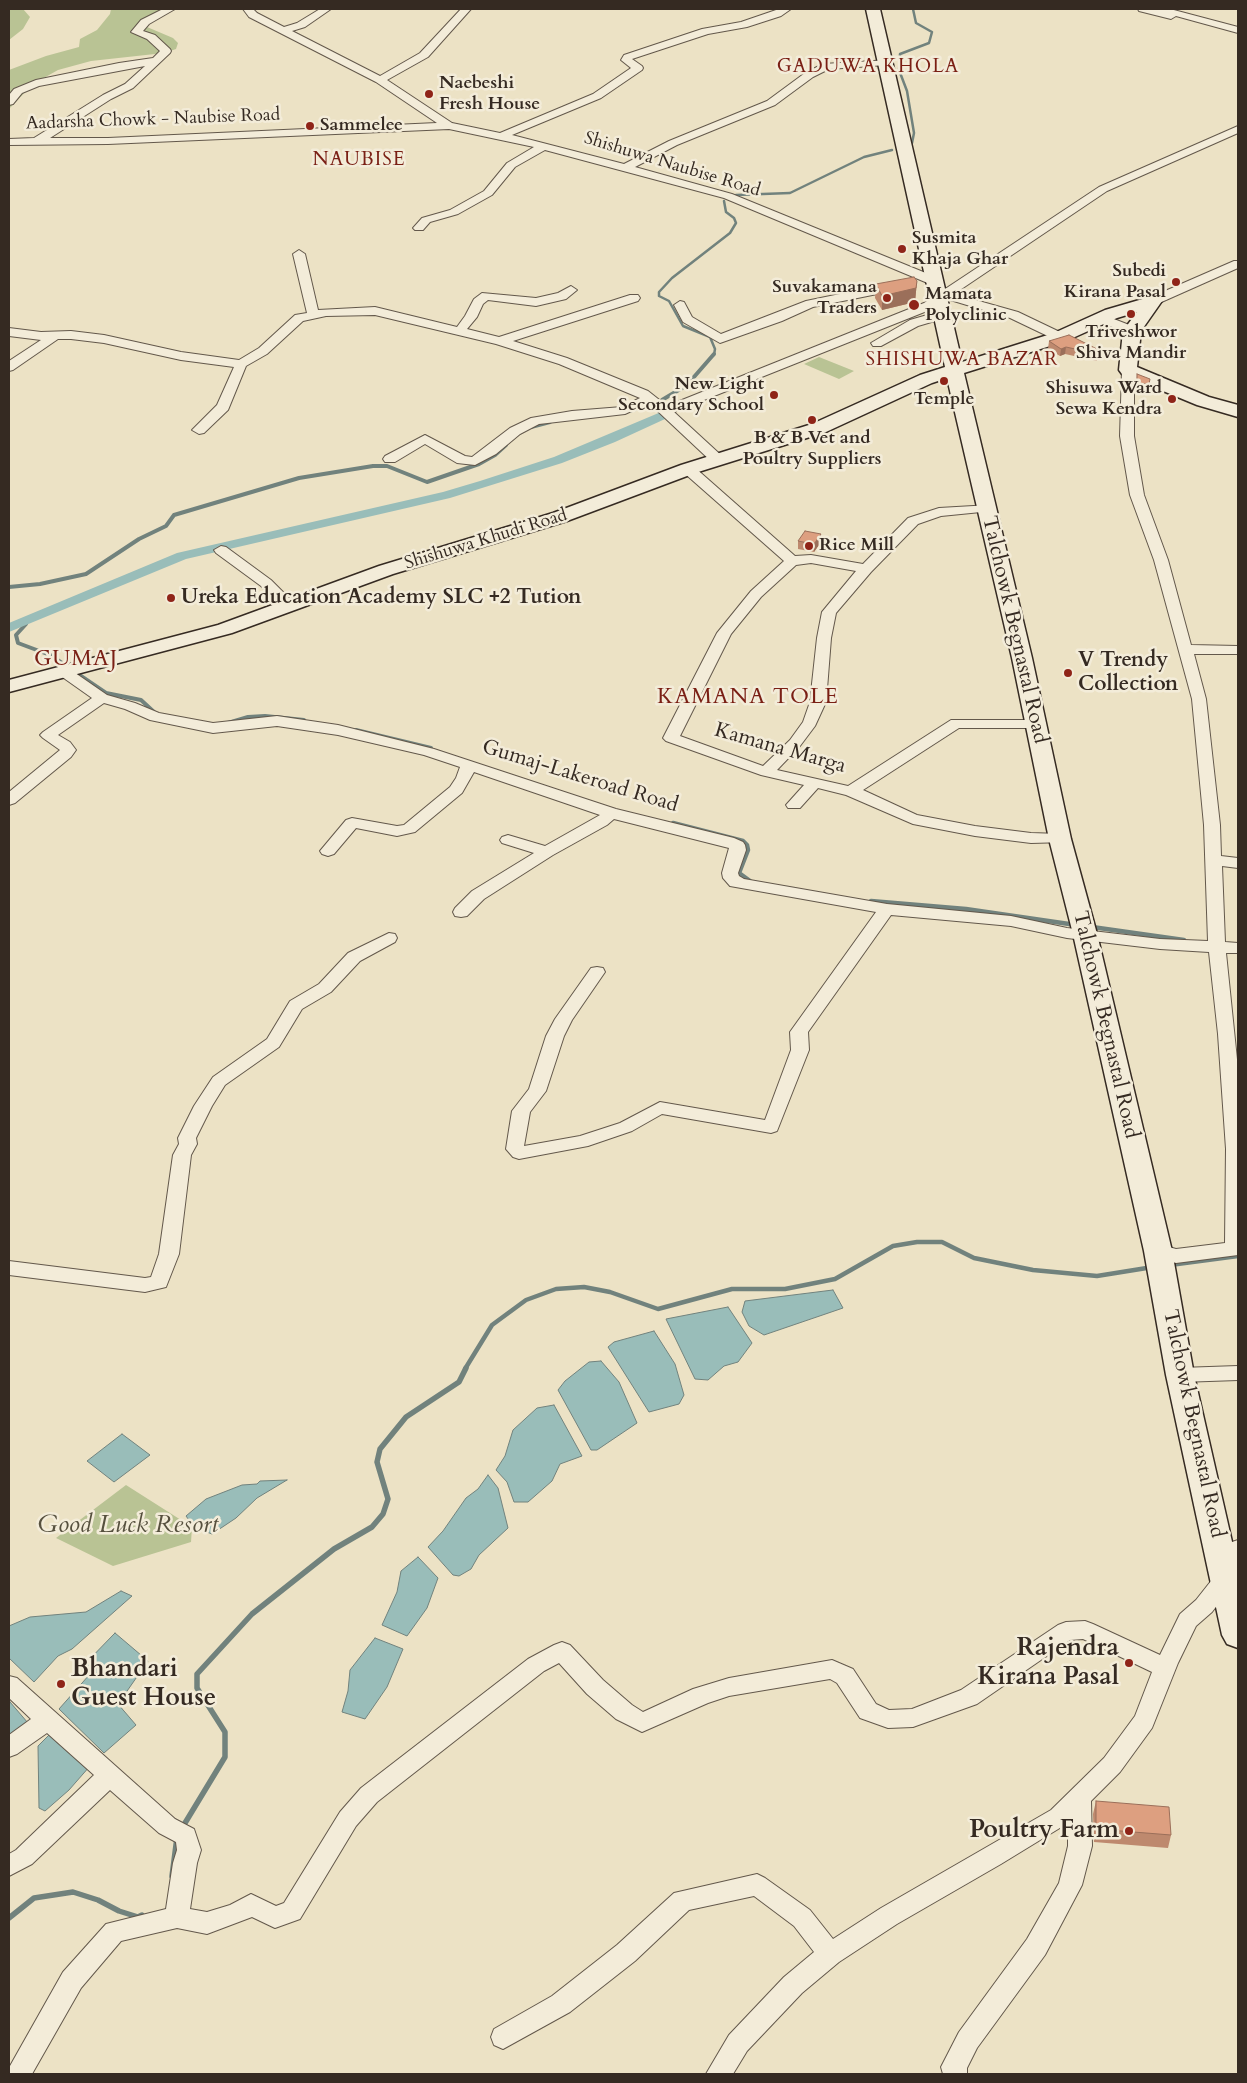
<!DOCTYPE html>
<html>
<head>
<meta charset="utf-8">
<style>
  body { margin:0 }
  #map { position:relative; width:1247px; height:2083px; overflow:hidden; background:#ece2c5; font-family:Cardo,serif }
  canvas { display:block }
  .frame { position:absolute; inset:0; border:10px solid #352a22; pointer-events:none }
</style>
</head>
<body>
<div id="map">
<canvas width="1247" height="2083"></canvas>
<div class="frame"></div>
</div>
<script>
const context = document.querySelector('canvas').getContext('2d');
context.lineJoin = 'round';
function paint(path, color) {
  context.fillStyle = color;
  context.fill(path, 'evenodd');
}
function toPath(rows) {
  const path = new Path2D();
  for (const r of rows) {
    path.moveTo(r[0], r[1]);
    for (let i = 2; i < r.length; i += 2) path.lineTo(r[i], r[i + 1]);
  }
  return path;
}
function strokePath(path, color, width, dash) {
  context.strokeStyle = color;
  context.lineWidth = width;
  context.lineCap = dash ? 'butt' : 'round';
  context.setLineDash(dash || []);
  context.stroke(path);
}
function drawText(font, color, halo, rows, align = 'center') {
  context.font = font + ' Cardo,serif';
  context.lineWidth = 5;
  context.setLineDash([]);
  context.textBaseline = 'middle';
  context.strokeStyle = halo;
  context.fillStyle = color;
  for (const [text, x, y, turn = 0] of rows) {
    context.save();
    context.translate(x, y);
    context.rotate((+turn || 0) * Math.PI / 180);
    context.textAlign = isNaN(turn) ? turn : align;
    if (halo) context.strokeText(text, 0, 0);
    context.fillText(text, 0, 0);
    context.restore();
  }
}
paint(toPath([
  [9,9,23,9,30,17,23,29,9,40],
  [111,9,164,9,143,22,147,27,173,38,178,43,176,49,164,53,91,61,58,70,33,84,9,109,9,70,46,56,79,47,80,39,97,30,110,14],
  [819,357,854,371,839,379,804,364],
  [126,1485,192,1527,191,1542,113,1566,56,1538]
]), '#b9c394');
const water = toPath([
  [833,1290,843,1308,764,1335,749,1326,742,1312,745,1301,833,1290],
  [728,1307,752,1343,738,1362,724,1366,708,1380,695,1379,666,1319,728,1307],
  [654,1331,675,1364,684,1395,679,1404,649,1412,608,1347,614,1342,654,1331],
  [601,1361,619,1382,637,1423,597,1450,591,1450,558,1390,565,1381,589,1362,601,1361],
  [554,1405,582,1456,560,1464,552,1481,528,1502,514,1502,507,1482,496,1470,505,1456,513,1430,537,1408,554,1405],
  [122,1434,150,1455,114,1482,87,1461,122,1434],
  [488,1475,498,1488,508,1528,479,1555,471,1569,459,1576,453,1575,428,1547,443,1531,466,1498,478,1489,488,1475],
  [287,1480,257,1498,236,1518,212,1534,194,1527,186,1516,206,1499,242,1485,257,1484,260,1481,287,1480],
  [418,1557,438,1578,427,1608,407,1636,382,1625,397,1592,401,1571,418,1557],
  [121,1591,132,1596,72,1649,58,1656,34,1682,9,1658,9,1626,30,1617,86,1612,121,1591],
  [115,1633,148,1661,118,1704,136,1725,104,1753,59,1709,90,1674,82,1667,115,1633],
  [375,1638,403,1649,387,1687,365,1719,342,1712,348,1691,350,1670,375,1638],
  [10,1702,28,1723,9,1742,9,1703,10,1702],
  [52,1732,90,1766,69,1790,45,1811,39,1808,38,1746,52,1732]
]);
paint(water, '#99bdb9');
strokePath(water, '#71827d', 1);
strokePath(toPath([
  [912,143,914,133,907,91,899,70,900,54,929,43,932,32,916,23,913,9],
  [736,195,790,193,864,157,892,150],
  [714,355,715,349,710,337,683,326,669,301,659,296,659,292,672,278,730,233,736,223,734,218,726,212,724,201]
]), '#71827d', 2.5);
strokePath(toPath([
  [662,400,687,385,714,354],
  [629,411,649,405],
  [531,427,550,422],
  [9,587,40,584,86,574,139,539,166,526,174,515,299,478,373,466,387,466,427,482,479,464,495,455,506,445],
  [26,621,26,624,16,635,18,643,50,655,65,665],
  [75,672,106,693,141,700,154,712],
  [228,723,248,717,265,716,304,720],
  [356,730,431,748]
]), '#71827d', 4);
strokePath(toPath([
  [673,823,743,841,747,845,748,850,739,873,750,881],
  [871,901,966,909,1076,925],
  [1092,927,1184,940],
  [1170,1265,1238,1256],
  [465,1369,492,1325,526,1300,556,1289,584,1287,610,1292,658,1309,732,1289,785,1289,835,1279,893,1246,917,1242,942,1242,974,1258,1033,1270,1097,1276,1153,1267]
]), '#71827d', 4.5);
strokePath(toPath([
  [182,1828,225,1757,225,1732,197,1688,197,1674,252,1614,334,1549,372,1527,383,1514,388,1499,377,1462,380,1449,406,1417,459,1382,466,1368],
  [172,1876,177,1837],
  [9,1918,34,1898,73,1892,98,1900,119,1911,138,1917,142,1915]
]), '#71827d', 5.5);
paint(toPath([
  [661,412,667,416,665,419,615,442,562,463,450,498,186,559,9,632,9,623,177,553,443,492,480,481,554,457,661,412]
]), '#99bdb9');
const minor = toPath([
  [163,9,175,9,149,24,143,31,155,35,170,49,171,51,170,53,133,88,111,99,50,138,108,138,437,123,376,82,249,17,243,9,253,9,257,13,284,27,297,23,320,9,331,9,305,27,292,31,380,76,420,53,461,9,471,9,428,57,387,80,452,123,500,133,593,94,631,68,621,60,624,55,702,29,741,22,779,9,791,9,781,16,747,27,708,34,632,59,642,66,643,68,642,70,601,98,512,135,624,164,669,141,767,101,805,73,823,64,890,60,891,62,890,64,886,65,829,69,813,77,775,105,677,145,635,167,732,194,938,278,940,281,934,285,930,284,724,198,545,150,515,167,492,195,458,214,430,222,423,230,415,230,413,228,422,218,450,210,484,191,507,163,534,147,449,129,108,144,9,145,9,139,34,138,103,95,125,84,145,66,39,86,22,93,13,104,9,105,9,95,14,89,36,80,119,63,153,58,160,51,147,39,131,32,141,20,163,9],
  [1138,9,1170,9,1238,27,1238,33,1176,16,1171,19,1139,11,1138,9],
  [1238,126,1238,133,1107,191,954,294,1018,312,1064,334,1066,337,1064,340,1056,340,1010,318,947,299,932,309,674,412,723,457,725,460,718,464,713,463,649,403,625,414,539,424,520,434,496,454,475,465,457,463,425,444,395,462,385,462,383,459,385,456,425,435,465,456,472,457,510,428,531,418,572,411,622,407,640,398,559,364,496,344,375,315,326,316,303,321,267,354,246,366,228,410,204,433,199,434,192,430,217,405,234,367,181,360,104,343,71,339,58,339,13,370,9,371,9,361,41,340,9,336,9,328,41,332,71,331,104,335,181,352,239,360,259,348,295,315,307,313,293,254,299,250,305,254,318,310,375,307,457,327,465,316,474,299,482,293,536,298,558,293,571,286,577,290,566,299,536,306,488,300,483,304,477,317,467,329,499,337,630,295,638,295,640,298,638,301,513,341,567,358,648,391,667,406,924,303,1099,187,1238,126],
  [1234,261,1238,261,1238,268,1157,304,1149,304,1147,301,1149,298,1234,261],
  [898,282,902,283,904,286,902,289,813,307,782,321,720,343,683,322,674,305,680,301,684,302,692,317,721,334,806,301,898,282],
  [941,311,945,312,947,315,945,318,918,326,881,346,873,346,871,343,910,320,941,311],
  [1101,314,1137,328,1139,331,1133,335,1097,321,1095,318,1097,315,1101,314],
  [1128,366,1134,370,1134,436,1144,495,1168,560,1191,645,1238,646,1238,654,1194,654,1206,699,1220,825,1221,856,1238,858,1238,868,1222,866,1225,942,1238,943,1238,953,1226,953,1238,1069,1238,1255,1176,1263,1151,1256,1148,1251,1151,1246,1158,1244,1176,1249,1225,1243,1226,1149,1218,1034,1209,952,1160,949,1067,938,1011,926,891,915,808,1032,809,1050,777,1131,771,1133,662,1114,632,1131,588,1146,519,1159,513,1157,506,1149,512,1111,529,1089,546,1036,555,1019,591,968,597,967,603,968,605,972,572,1020,564,1036,546,1091,530,1112,524,1146,580,1136,620,1123,660,1102,765,1120,791,1050,790,1032,876,912,730,886,723,878,722,873,729,848,614,819,607,825,553,855,484,899,467,916,461,917,455,916,453,912,455,908,472,891,534,853,502,843,500,840,502,837,508,835,545,846,600,815,474,772,462,793,415,832,397,836,356,828,334,854,328,856,322,854,320,851,346,820,352,818,397,826,404,825,450,787,456,778,460,767,424,755,338,735,277,726,213,733,150,720,125,709,104,703,58,735,70,742,76,750,71,757,15,803,9,805,9,792,60,750,43,738,40,735,43,732,92,698,58,674,56,671,58,668,63,667,68,668,107,695,135,703,159,713,213,723,277,716,338,725,434,749,616,809,734,838,743,842,745,845,746,850,738,873,739,876,744,879,887,904,1011,916,1067,928,1160,939,1208,941,1204,825,1192,699,1154,560,1130,495,1120,436,1122,370,1128,366],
  [688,465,693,466,795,556,811,555,863,564,908,518,939,508,991,505,993,508,991,511,941,516,918,524,871,572,836,613,831,638,826,702,815,726,800,746,777,770,848,786,951,720,1040,720,1043,723,1040,726,1035,728,959,728,863,790,917,815,975,826,1031,833,1060,834,1066,836,1068,839,1066,842,1031,843,975,836,913,824,846,795,818,788,800,808,788,808,786,805,804,785,761,775,666,741,663,738,717,633,751,591,784,561,683,472,681,469,688,465],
  [811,563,856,571,822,612,817,638,810,702,803,722,790,740,763,766,680,736,731,634,761,597,796,565,811,563],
  [221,546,226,547,271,580,293,602,295,605,293,608,283,608,261,586,216,553,214,550,221,546],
  [389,933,395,934,397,938,395,942,360,961,331,992,302,1009,279,1047,225,1085,212,1106,196,1138,197,1144,191,1155,179,1254,166,1287,145,1292,9,1275,9,1261,145,1278,151,1277,159,1254,173,1155,179,1144,178,1138,194,1106,213,1077,267,1039,290,1001,319,984,348,953,389,933],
  [1238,1366,1238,1380,1180,1382,1173,1380,1170,1375,1173,1370,1180,1368,1238,1366],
  [1238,1540,1238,1578,1212,1612,1196,1626,1178,1663,1152,1728,1120,1772,1091,1801,1092,1846,1082,1885,1045,1955,977,2048,967,2068,967,2074,943,2074,941,2067,959,2032,1027,1939,1059,1883,1068,1846,1068,1823,1001,1864,897,1924,839,1962,802,1993,747,2051,733,2074,706,2074,729,2035,784,1977,814,1952,794,1926,754,1896,689,1910,635,1961,570,2012,503,2049,494,2045,491,2037,494,2029,552,1996,617,1945,674,1893,757,1874,765,1878,810,1910,833,1939,881,1908,1051,1810,1104,1758,1135,1716,1152,1672,1083,1639,1070,1640,977,1704,913,1727,888,1728,860,1718,837,1683,830,1679,729,1696,708,1703,642,1732,616,1719,587,1694,559,1663,544,1671,377,1802,356,1826,300,1919,275,1928,252,1917,207,1934,177,1928,121,1941,81,1988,32,2074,9,2074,10,2066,63,1972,106,1924,166,1909,173,1863,177,1850,176,1842,159,1833,110,1790,32,1864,9,1876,9,1854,16,1850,94,1775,47,1733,17,1754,9,1757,9,1735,31,1719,9,1698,9,1676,17,1678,175,1819,194,1829,201,1850,197,1863,190,1909,207,1912,230,1905,251,1894,276,1906,284,1903,340,1812,361,1788,528,1659,554,1645,562,1642,570,1645,603,1680,632,1705,643,1712,693,1689,729,1678,832,1660,853,1669,876,1704,889,1710,912,1709,961,1690,1058,1625,1066,1622,1085,1621,1093,1624,1160,1655,1180,1614,1196,1600,1226,1562,1223,1550,1226,1544,1238,1540]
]);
const secondary = toPath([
  [866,9,880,9,962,362,1054,333,1105,310,1153,296,1159,297,1162,301,1141,331,1137,367,1209,397,1238,405,1238,417,1197,405,1122,374,1119,370,1123,331,1137,312,1117,318,1066,341,964,373,1032,658,1071,839,1097,934,1172,1251,1194,1375,1238,1568,1238,1648,1227,1644,1222,1635,1166,1375,1144,1251,1073,934,1049,839,1012,658,947,378,932,383,826,432,695,473,567,521,393,574,232,633,9,692,9,680,218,625,379,566,553,513,681,465,812,424,920,375,945,367,866,9]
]);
strokePath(minor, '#63584b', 2);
strokePath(secondary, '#352a22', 3);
paint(minor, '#f3ecd9');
paint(secondary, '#f3ecd9');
paint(toPath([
  [917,281,915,302,882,310,875,298,876,284],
  [1049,341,1099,350,1097,361,1065,354,1060,356,1048,349],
  [1137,374,1149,384,1148,392,1136,390],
  [798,541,821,542,814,552,798,549],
  [1096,1801,1171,1835,1168,1848,1094,1842,1093,1814]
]), '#be896e');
paint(toPath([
  [917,281,915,302,882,310,882,296],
  [1066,347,1065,354,1060,356,1061,349],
  [821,534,821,542,814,552,814,544]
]), '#9b6f5a');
const building = toPath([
  [914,277,917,281,916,288,882,296,876,284,914,277],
  [1069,335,1099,350,1098,354,1066,347,1061,349,1049,341,1069,335],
  [1137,374,1150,379,1149,384,1137,383,1137,374],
  [805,531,821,534,814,544,798,541,805,531],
  [1096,1801,1169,1807,1171,1835,1096,1829,1096,1801]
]);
paint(building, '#dd9f80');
strokePath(building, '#9b6f5a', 1);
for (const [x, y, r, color] of [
  [429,94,5,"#8f2418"],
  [310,126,5,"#8f2418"],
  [902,249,5,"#8f2418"],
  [1176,282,5,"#8f2418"],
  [887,298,5,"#8f2418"],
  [914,305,6,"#8f2418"],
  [1131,314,5,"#8f2418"],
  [944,381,5,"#8f2418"],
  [774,395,5,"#8f2418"],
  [1172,399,5,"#8f2418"],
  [812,420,5,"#8f2418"],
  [809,546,5,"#8f2418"],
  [171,598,5,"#8f2418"],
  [1068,673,5,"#8f2418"],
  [1129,1663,5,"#8f2418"],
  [61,1684,5,"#8f2418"],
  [1129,1831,5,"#8f2418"]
]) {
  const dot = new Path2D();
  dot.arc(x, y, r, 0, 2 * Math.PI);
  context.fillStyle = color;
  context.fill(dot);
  strokePath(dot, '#f3ecd9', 2);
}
drawText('bold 18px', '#352a22', '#f3ecd9', [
  ["Naebeshi",439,84],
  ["Fresh House",439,105],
  ["Sammelee",320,126],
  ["Susmita",912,239],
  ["Khaja Ghar",912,260],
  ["Subedi",1166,272,"right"],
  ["Kirana Pasal",1166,293,"right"],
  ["Suvakamana",877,288,"right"],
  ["Traders",877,309,"right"],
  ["Mamata",925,295],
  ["Polyclinic",925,316],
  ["Triveshwor",1131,333,"center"],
  ["Shiva Mandir",1131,354,"center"],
  ["New Light",764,385,"right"],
  ["Secondary School",764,406,"right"],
  ["Shisuwa Ward",1162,389,"right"],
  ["Sewa Kendra",1162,410,"right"],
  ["Temple",944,400,"center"],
  ["B & B Vet and",812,439,"center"],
  ["Poultry Suppliers",812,460,"center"],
  ["Rice Mill",819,546]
], 'left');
drawText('18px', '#352a22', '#f3ecd9', [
  ["Aadarsha Chowk - Naubise Road",153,120,-2],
  ["Shishuwa Naubise Road",672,165,17],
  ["Shishuwa Khudi Road",486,540,-17]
]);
context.letterSpacing = '1px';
drawText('19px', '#7a1f14', '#f3ecd9', [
  ["GADUWA KHOLA",868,68],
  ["NAUBISE",359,161],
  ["SHISHUWA BAZAR",962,361]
]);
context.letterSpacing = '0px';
drawText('bold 21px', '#352a22', '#f3ecd9', [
  ["Ureka Education Academy SLC +2 Tution",181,598],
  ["V Trendy",1078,661],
  ["Collection",1078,685]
], 'left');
drawText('21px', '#352a22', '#f3ecd9', [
  ["Talchowk Begnastal Road",1014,630,77],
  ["Kamana Marga",780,749,16],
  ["Gumaj-Lakeroad Road",580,777,17],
  ["Talchowk Begnastal Road",1105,1025,77],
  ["Talchowk Begnastal Road",1193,1424,78]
]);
context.letterSpacing = '1px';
drawText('22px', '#7a1f14', '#f3ecd9', [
  ["GUMAJ",76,660],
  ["KAMANA TOLE",748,698]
]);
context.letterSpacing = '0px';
drawText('italic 25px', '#56503e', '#f3ecd9', [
  ["Good Luck Resort",128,1526]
]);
drawText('bold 25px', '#352a22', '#f3ecd9', [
  ["Rajendra",1119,1649],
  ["Kirana Pasal",1119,1678],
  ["Bhandari",71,1670,"left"],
  ["Guest House",71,1699,"left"],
  ["Poultry Farm",1119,1831]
], 'right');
</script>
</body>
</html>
